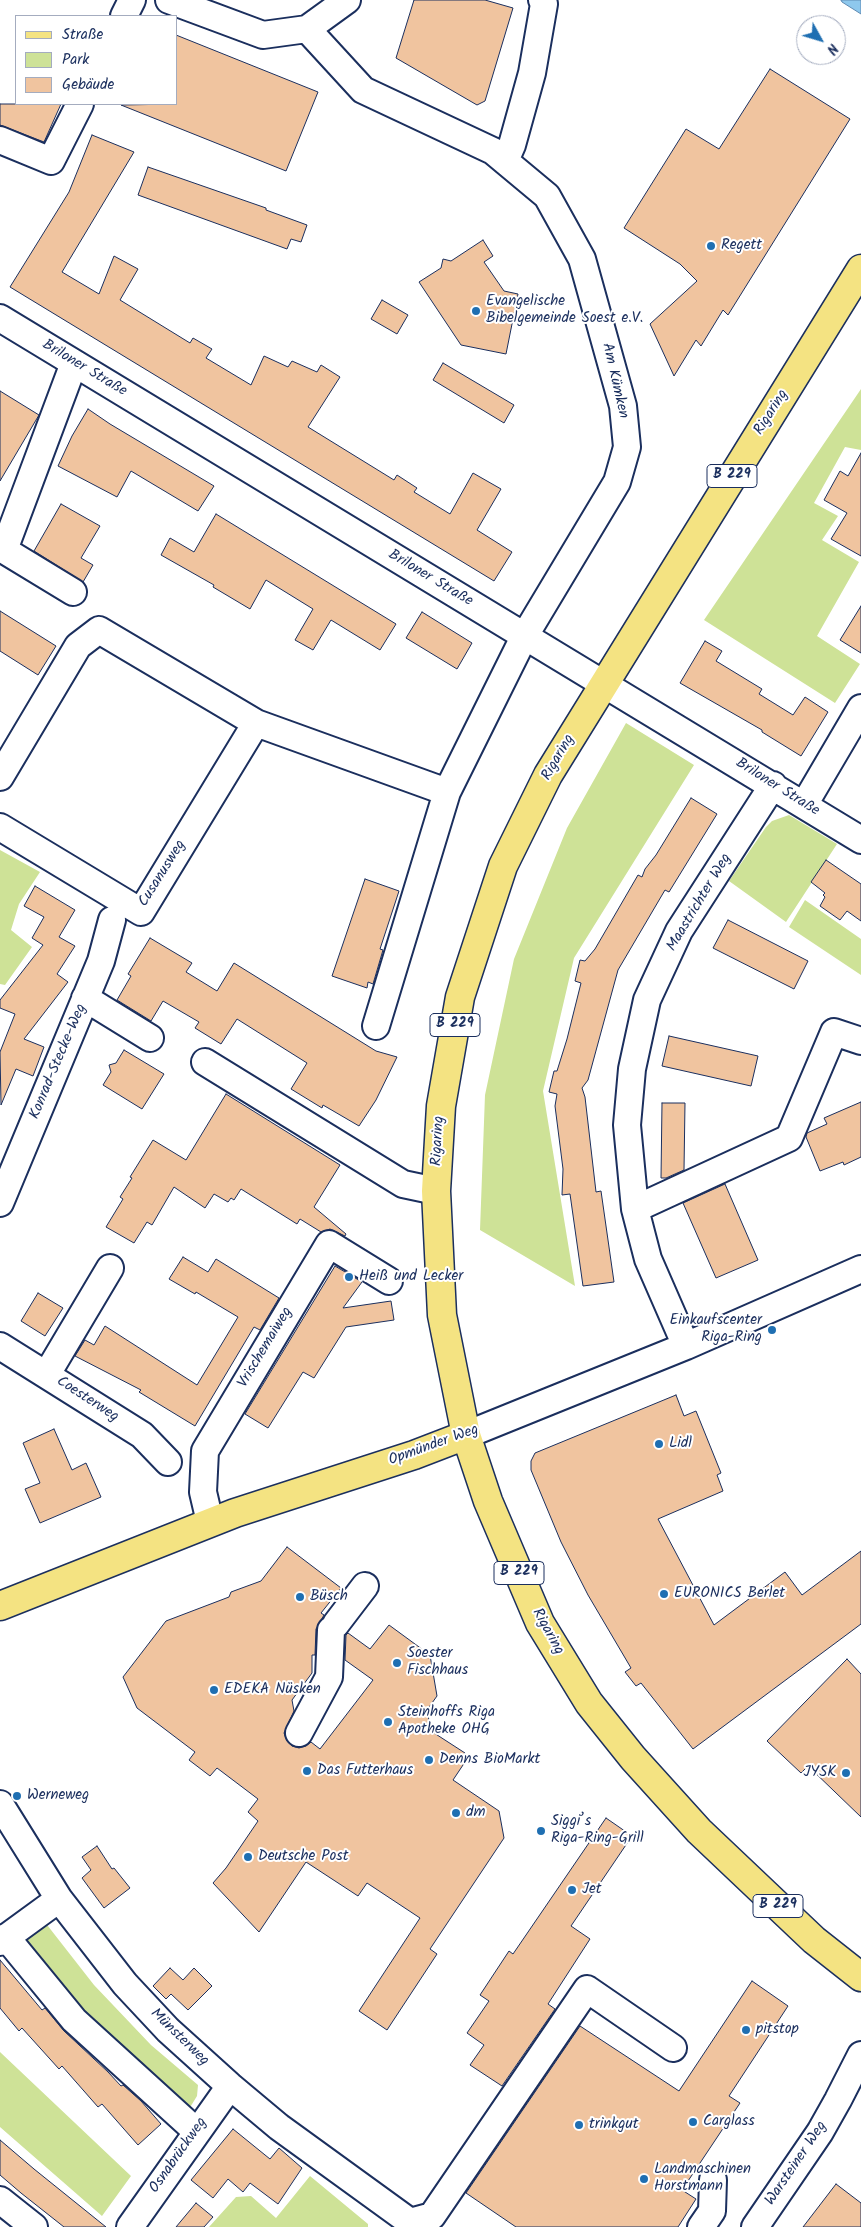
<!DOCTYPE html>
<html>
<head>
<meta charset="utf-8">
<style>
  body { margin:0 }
  #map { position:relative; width:861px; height:2227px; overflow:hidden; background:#fff; font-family:Kalam,sans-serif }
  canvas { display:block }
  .legend { position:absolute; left:15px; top:15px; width:162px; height:90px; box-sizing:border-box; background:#fff; border:1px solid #a4acbf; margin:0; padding:6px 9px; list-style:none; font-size:15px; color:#1b2f5e }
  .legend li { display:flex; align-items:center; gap:10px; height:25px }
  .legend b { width:25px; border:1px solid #a4acbf }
  .north { position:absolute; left:796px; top:15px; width:50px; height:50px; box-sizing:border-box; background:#fff; border:1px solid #a4acbf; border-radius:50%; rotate:129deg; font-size:14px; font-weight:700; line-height:20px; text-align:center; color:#1b2f5e }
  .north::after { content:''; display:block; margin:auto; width:18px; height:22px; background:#1f6fb2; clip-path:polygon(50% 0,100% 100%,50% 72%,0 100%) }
</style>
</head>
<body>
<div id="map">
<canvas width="861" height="2227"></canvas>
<ul class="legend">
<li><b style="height:6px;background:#f4e382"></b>Straße</li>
<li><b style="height:14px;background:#cee297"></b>Park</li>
<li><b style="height:14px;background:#f0c49f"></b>Gebäude</li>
</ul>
<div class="north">N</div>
</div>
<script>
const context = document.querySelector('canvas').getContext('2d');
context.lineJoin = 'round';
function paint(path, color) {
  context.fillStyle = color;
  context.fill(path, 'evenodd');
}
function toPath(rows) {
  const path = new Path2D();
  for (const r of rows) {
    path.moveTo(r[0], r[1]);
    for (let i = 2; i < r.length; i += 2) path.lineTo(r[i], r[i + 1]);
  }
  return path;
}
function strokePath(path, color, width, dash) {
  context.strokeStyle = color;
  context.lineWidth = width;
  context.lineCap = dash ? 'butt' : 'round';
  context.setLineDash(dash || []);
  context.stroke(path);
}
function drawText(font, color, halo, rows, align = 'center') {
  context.font = font + ' Kalam,sans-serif';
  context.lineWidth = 4;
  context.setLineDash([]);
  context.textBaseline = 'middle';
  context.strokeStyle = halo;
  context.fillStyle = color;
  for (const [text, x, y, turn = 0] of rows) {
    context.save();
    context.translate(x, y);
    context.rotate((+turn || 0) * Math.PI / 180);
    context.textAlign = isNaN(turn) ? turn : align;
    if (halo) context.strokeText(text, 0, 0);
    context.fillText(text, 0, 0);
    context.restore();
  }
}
paint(toPath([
  [861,389,861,450,845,447,814,503,838,516,822,540,859,562,817,636,860,664,835,703,704,620],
  [626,723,694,765,574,958,543,1091,575,1286,480,1230,485,1095,514,959,567,828],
  [789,815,837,844,786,922,729,881,766,827,772,821],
  [0,850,40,872,19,904,11,930,32,947,5,985,0,984],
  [805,900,861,939,861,975,789,927],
  [44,1921,94,1985,151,2045,198,2085,197,2096,189,2109,177,2110,23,1949,24,1935],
  [0,2052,131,2176,102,2216,0,2127],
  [310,2176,368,2224,368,2227,209,2227,236,2197,251,2196,276,2218]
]), '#cee297');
const water = toPath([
  [841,0,861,0,861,14,842,2,841,0]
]);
paint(water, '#8ec8ed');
strokePath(water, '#608bb4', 1);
const building = toPath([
  [414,0,485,0,513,8,485,101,477,105,396,58,414,0],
  [176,35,318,92,286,171,121,105,176,104,176,35],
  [770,69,850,119,728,315,723,310,701,346,696,340,674,376,650,324,697,281,680,264,624,228,686,129,719,149,770,69],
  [0,104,61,104,44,142,0,125,0,104],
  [92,135,134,152,62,272,99,294,114,256,138,269,120,300,190,343,193,338,212,349,206,358,251,385,264,356,288,367,292,361,317,372,321,365,340,377,308,427,394,480,397,475,417,488,414,492,450,514,473,473,501,489,477,530,512,552,494,581,10,287,69,192,92,135],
  [148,167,266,208,266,210,307,225,301,242,291,239,287,249,138,195,148,167],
  [483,240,493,256,484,262,504,291,518,294,506,354,461,345,419,282,441,268,443,259,451,261,483,240],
  [382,300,408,315,397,334,371,319,382,300],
  [443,363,514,405,504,423,433,380,443,363],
  [0,391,39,415,0,481,0,391],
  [88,409,110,424,214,486,198,511,131,471,117,497,58,466,72,436,88,409],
  [861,453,861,556,831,539,847,513,824,500,840,471,848,476,861,453],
  [61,504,100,526,81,558,93,565,83,582,34,551,61,504],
  [216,514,396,624,380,650,331,620,313,650,295,640,313,609,266,580,250,609,213,587,214,585,161,555,170,538,194,552,216,514],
  [861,606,861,653,840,640,861,606],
  [0,611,56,646,38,675,0,651,0,611],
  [422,612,472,643,457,669,406,638,422,612],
  [705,641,722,651,716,661,762,689,759,694,793,715,805,697,828,712,801,756,762,732,762,730,680,683,705,641],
  [691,798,717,814,669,892,665,890,618,970,588,1080,582,1088,585,1097,596,1192,601,1191,614,1282,583,1286,570,1194,562,1195,563,1169,555,1106,557,1094,549,1092,554,1071,557,1071,567,1039,581,983,575,981,580,960,585,961,595,949,638,875,642,877,645,869,656,855,691,798],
  [826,860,861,884,861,921,847,911,840,920,820,906,825,897,823,895,825,893,811,882,826,860],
  [365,879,399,891,380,949,383,950,373,984,368,982,367,988,332,976,365,879],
  [35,886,75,910,59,937,75,946,57,974,68,982,24,1039,44,1047,33,1076,16,1069,1,1105,0,1052,15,1014,0,1008,0,1000,43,945,32,938,44,917,24,906,35,886],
  [728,920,808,961,794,989,713,948,728,920],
  [150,938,192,963,186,972,217,991,234,963,376,1051,397,1057,376,1100,359,1126,323,1105,322,1108,291,1089,307,1063,237,1019,221,1044,195,1028,199,1022,163,1001,151,1021,117,1000,131,976,128,974,150,938],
  [669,1036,758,1056,751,1086,662,1066,669,1036],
  [124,1050,164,1074,142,1109,103,1085,111,1072,109,1065,116,1063,124,1050],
  [226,1094,340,1165,314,1207,346,1234,345,1236,330,1229,321,1232,300,1219,297,1224,241,1189,234,1200,231,1198,228,1202,214,1194,205,1208,174,1187,152,1225,147,1222,134,1243,106,1227,123,1199,120,1197,132,1178,130,1177,153,1140,186,1160,226,1094],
  [861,1102,861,1157,844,1165,843,1162,820,1171,806,1137,807,1133,827,1124,824,1118,861,1102],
  [662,1103,685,1103,684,1170,666,1178,661,1178,662,1103],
  [725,1184,758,1260,716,1278,683,1203,725,1184],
  [183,1257,208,1272,216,1259,279,1298,260,1330,254,1327,195,1426,139,1392,141,1390,75,1356,85,1340,94,1345,105,1326,197,1385,238,1317,196,1292,195,1294,169,1279,183,1257],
  [335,1266,362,1282,343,1308,391,1301,394,1320,346,1327,314,1378,303,1372,268,1428,245,1414,335,1266],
  [38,1293,63,1308,45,1336,21,1321,38,1293],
  [676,1395,684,1416,696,1411,721,1473,717,1475,723,1491,658,1519,714,1625,785,1572,802,1595,861,1551,861,1624,693,1749,641,1683,636,1686,625,1672,631,1668,588,1595,561,1542,531,1470,531,1461,535,1453,676,1395],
  [54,1429,72,1470,86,1463,101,1497,40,1523,25,1489,40,1483,23,1443,54,1429],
  [287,1547,341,1588,321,1613,324,1615,316,1629,315,1655,312,1655,312,1673,292,1700,294,1711,284,1733,287,1741,292,1746,299,1748,306,1746,311,1742,320,1749,373,1680,345,1660,346,1635,348,1633,370,1649,389,1625,430,1655,437,1696,427,1710,431,1731,465,1753,465,1762,453,1780,499,1811,504,1838,430,1949,437,1954,387,2030,359,2011,420,1918,367,1883,358,1896,306,1862,259,1932,213,1883,226,1868,258,1821,248,1812,258,1799,217,1768,210,1776,189,1760,195,1752,137,1708,123,1677,166,1621,229,1597,231,1592,261,1581,287,1547],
  [847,1659,861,1674,861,1817,808,1766,801,1773,767,1741,847,1659],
  [606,1818,632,1836,571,1926,590,1939,548,2004,555,2009,502,2086,470,2065,484,2045,467,2033,489,2001,480,1995,509,1951,513,1954,606,1818],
  [97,1846,112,1869,114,1868,130,1888,104,1908,82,1878,91,1870,82,1857,97,1846],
  [0,1960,42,2010,45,2008,64,2031,108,2072,121,2086,123,2085,141,2101,161,2124,138,2145,102,2104,98,2107,62,2066,59,2069,22,2028,19,2031,0,2008,0,1960],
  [170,1968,183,1980,194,1968,212,1986,188,2010,171,1994,166,1999,153,1986,170,1968],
  [752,1981,788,2006,729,2096,740,2103,682,2190,696,2199,678,2227,516,2227,466,2193,580,2026,679,2091,752,1981],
  [233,2129,270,2159,279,2148,302,2168,278,2204,250,2183,243,2192,228,2179,213,2198,191,2180,233,2129],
  [0,2140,34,2169,106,2227,64,2227,21,2193,0,2175,0,2140],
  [836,2184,861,2203,861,2227,803,2227,836,2184],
  [196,2203,213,2217,204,2227,176,2227,196,2203]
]);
paint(building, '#f0c49f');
strokePath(building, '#1b2f5e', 1);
const minor = toPath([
  [169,0,263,35,307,29,347,0],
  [124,16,132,0],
  [307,29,363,90,493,151,547,196,582,259,623,406,627,447,617,482,524,637,447,792,376,1026],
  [0,140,51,161,80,104],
  [505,161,512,145,532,73,544,4,542,0],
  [0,318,861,840],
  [73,592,4,550,74,363],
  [0,777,78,646,99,630,256,723,447,792],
  [804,805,861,708],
  [0,827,141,912,256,723],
  [85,998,150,1038],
  [205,1062,403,1184,436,1191],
  [0,1203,101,961,112,920],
  [635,1209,789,1138,834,1032,861,1041],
  [0,1346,142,1435,168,1462],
  [686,1346,648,1259,635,1209,627,1125,632,1069,647,1000,679,931,773,785],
  [47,1374,110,1268],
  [466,1435,686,1346,861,1269],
  [210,1522,203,1492,205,1451,329,1244,389,1281],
  [336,1624,365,1586],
  [299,1733,329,1677,331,1630],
  [0,1804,59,1899,125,1984,168,2030,230,2086,279,2127,410,2222,432,2216,587,1989,673,2048],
  [6,1937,74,2020,196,2131],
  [0,1942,59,1899],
  [0,2200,34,2227],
  [130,2227,230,2086],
  [701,2227,712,2211,713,2180],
  [755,2227,820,2132,838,2100,861,2055]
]);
const major = toPath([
  [861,269,548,775,503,866,460,997,441,1106,436,1191,442,1315,466,1435,488,1501,540,1623,589,1703,633,1758,699,1831,814,1940,861,1977],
  [0,1606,235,1513,414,1455,466,1435]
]);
strokePath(minor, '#1b2f5e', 30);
strokePath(major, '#1b2f5e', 31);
strokePath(minor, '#fff', 26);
strokePath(major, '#f4e382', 28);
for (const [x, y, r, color] of [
  [711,246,5,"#1f6fb2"],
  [476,311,5,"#1f6fb2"],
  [349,1277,5,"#1f6fb2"],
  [772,1330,5,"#1f6fb2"],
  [659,1444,5,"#1f6fb2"],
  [664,1594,5,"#1f6fb2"],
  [300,1597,5,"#1f6fb2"],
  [397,1663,5,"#1f6fb2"],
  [214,1690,5,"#1f6fb2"],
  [388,1722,5,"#1f6fb2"],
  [429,1760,5,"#1f6fb2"],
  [307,1771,5,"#1f6fb2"],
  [846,1773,5,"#1f6fb2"],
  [17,1796,5,"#1f6fb2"],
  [456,1813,5,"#1f6fb2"],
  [541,1831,5,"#1f6fb2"],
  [248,1857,5,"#1f6fb2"],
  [572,1890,5,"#1f6fb2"],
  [746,2030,5,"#1f6fb2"],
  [693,2122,5,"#1f6fb2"],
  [579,2125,5,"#1f6fb2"],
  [644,2179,5,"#1f6fb2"]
]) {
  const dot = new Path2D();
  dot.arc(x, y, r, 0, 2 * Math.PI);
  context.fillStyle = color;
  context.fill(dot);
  strokePath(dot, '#fff', 2);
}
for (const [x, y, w] of [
  [732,476,50],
  [455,1025,50],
  [519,1573,50],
  [778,1906,50]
]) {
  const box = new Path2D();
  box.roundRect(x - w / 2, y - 11.5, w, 23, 4);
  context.fillStyle = '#fff';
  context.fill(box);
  strokePath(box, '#1b2f5e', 1);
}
drawText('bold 14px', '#1b2f5e', null, [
  ["B 229",732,476],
  ["B 229",455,1025],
  ["B 229",519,1573],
  ["B 229",778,1906]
]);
drawText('15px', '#1b2f5e', '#fff', [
  ["Regett",721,246],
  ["Evangelische",486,302],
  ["Bibelgemeinde Soest e.V.",486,319],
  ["Heiß und Lecker",359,1277],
  ["Einkaufscenter",762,1321,"right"],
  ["Riga-Ring",762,1338,"right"],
  ["Lidl",669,1444],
  ["EURONICS Berlet",674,1594],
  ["Büsch",310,1597],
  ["Soester",407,1654],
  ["Fischhaus",407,1671],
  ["EDEKA Nüsken",224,1690],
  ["Steinhoffs Riga",398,1713],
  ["Apotheke OHG",398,1730],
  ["Denns BioMarkt",439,1760],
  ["Das Futterhaus",317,1771],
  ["JYSK",836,1773,"right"],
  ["Werneweg",27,1796],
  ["dm",466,1813],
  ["Siggi’s",551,1822],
  ["Riga-Ring-Grill",551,1839],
  ["Deutsche Post",258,1857],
  ["Jet",582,1890],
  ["pitstop",756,2030],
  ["Carglass",703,2122],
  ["trinkgut",589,2125],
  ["Landmaschinen",654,2170],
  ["Horstmann",654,2187]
], 'left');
drawText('15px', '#1b2f5e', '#fff', [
  ["Briloner Straße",84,369,31],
  ["Am Kümken",614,381,77],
  ["Rigaring",772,413,-58],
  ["Briloner Straße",430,579,31],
  ["Rigaring",559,758,-60],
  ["Briloner Straße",777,788,32],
  ["Cusanusweg",163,874,-58],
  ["Maastrichter Weg",700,903,-59],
  ["Konrad-Stecke-Weg",59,1062,-67],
  ["Rigaring",439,1141,-87],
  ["Vrischemaiweg",266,1348,-59],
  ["Coesterweg",87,1400,33],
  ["Opmünder Weg",434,1446,-20],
  ["Rigaring",547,1632,61],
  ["Münsterweg",179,2038,44],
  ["Osnabrückweg",179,2156,-55],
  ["Warsteiner Weg",797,2164,-56]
]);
</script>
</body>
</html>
